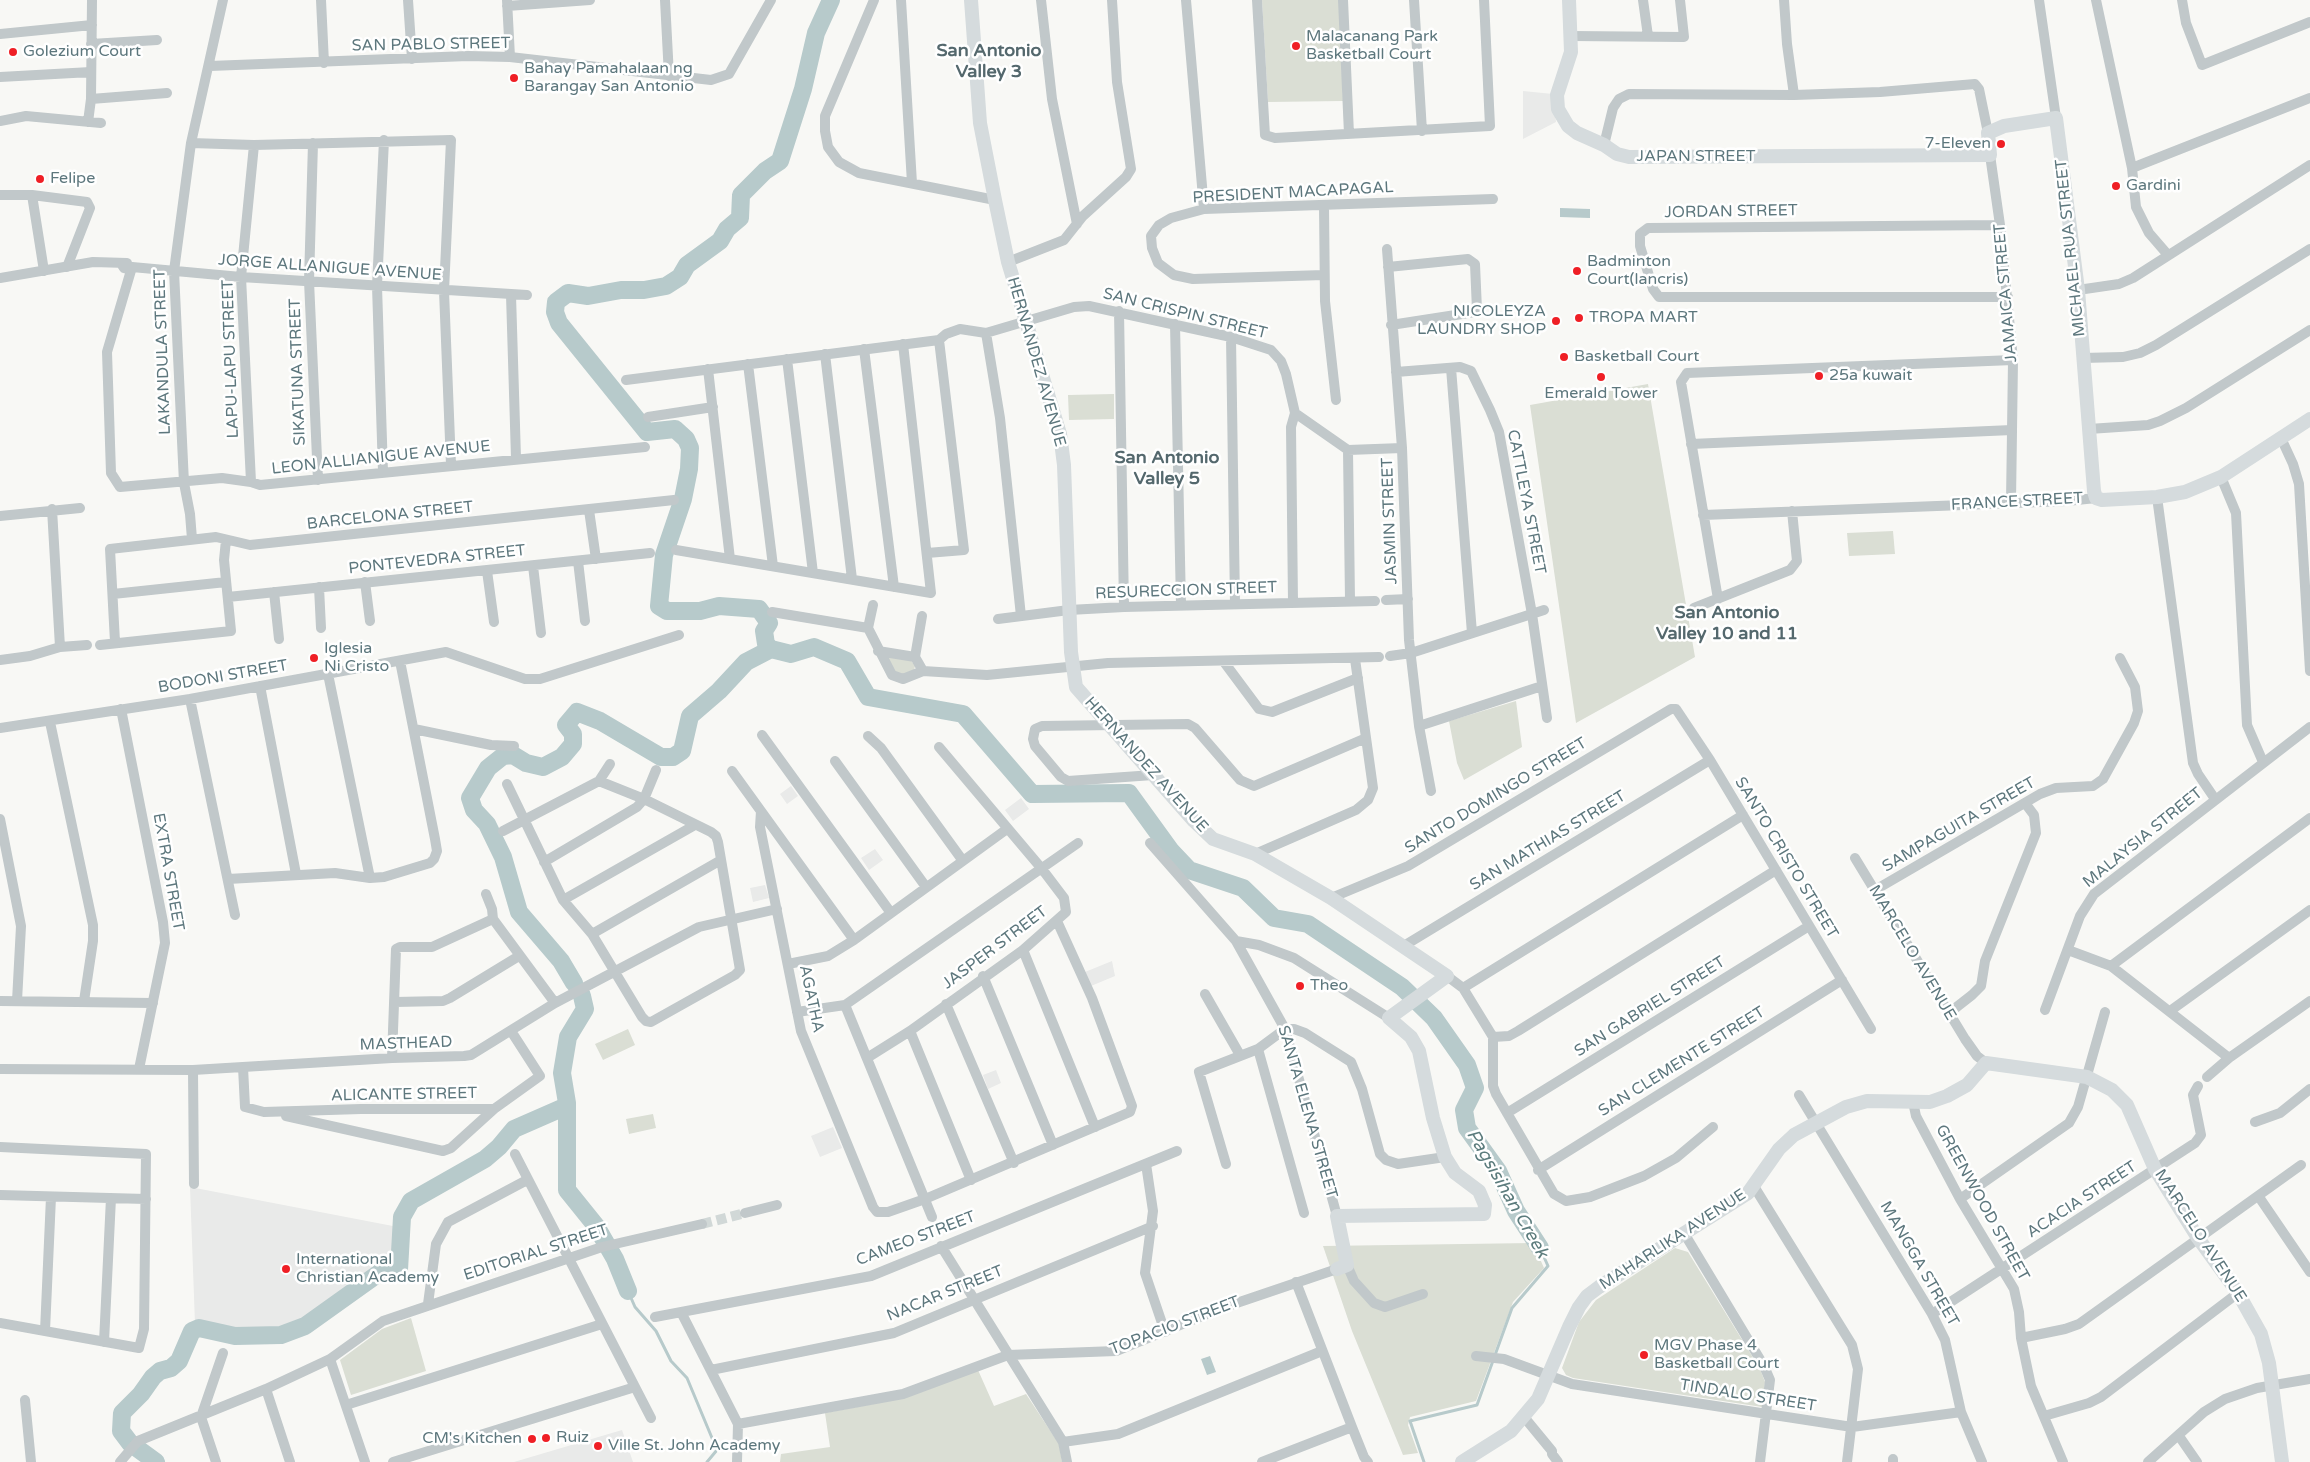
<!DOCTYPE html>
<html>
<head>
<meta charset="utf-8">
<style>
  body { margin:0 }
  canvas { display:block; background:#f8f8f5 }
</style>
</head>
<body>
<canvas width="2310" height="1462"></canvas>
<script>
const context = document.querySelector('canvas').getContext('2d');
context.lineJoin = 'round';
function paint(path, color) {
  context.fillStyle = color;
  context.fill(path, 'evenodd');
}
function toPath(rows) {
  const path = new Path2D();
  for (const r of rows) {
    path.moveTo(r[0], r[1]);
    for (let i = 2; i < r.length; i += 2) path.lineTo(r[i], r[i + 1]);
  }
  return path;
}
function strokePath(path, color, width, dash) {
  context.strokeStyle = color;
  context.lineWidth = width;
  context.lineCap = dash ? 'butt' : 'round';
  context.setLineDash(dash || []);
  context.stroke(path);
}
function drawText(font, color, halo, rows, align = 'center') {
  context.font = font + ' "Varela Round",sans-serif';
  context.lineWidth = 5;
  context.setLineDash([]);
  context.textBaseline = 'middle';
  context.strokeStyle = halo;
  context.fillStyle = color;
  for (const [text, x, y, turn = 0] of rows) {
    context.save();
    context.translate(x, y);
    context.rotate((+turn || 0) * Math.PI / 180);
    context.textAlign = isNaN(turn) ? turn : align;
    if (halo) context.strokeText(text, 0, 0);
    context.fillText(text, 0, 0);
    context.restore();
  }
}
paint(toPath([
  [1523,91,1553,94,1556,122,1523,139],
  [791,786,798,796,787,804,780,794],
  [1021,798,1029,809,1013,821,1005,810],
  [875,849,883,860,869,870,861,858],
  [765,885,769,898,753,902,750,888],
  [1112,961,1115,976,1091,986,1085,972],
  [996,1070,1001,1083,988,1089,983,1075],
  [833,1127,842,1148,820,1157,811,1136],
  [190,1187,398,1227,394,1258,365,1281,320,1310,273,1331,238,1330,195,1324],
  [622,1430,633,1462,514,1462]
]), '#e9eae9');
paint(toPath([
  [1262,0,1339,0,1343,101,1268,102],
  [1648,384,1695,657,1576,723,1530,405],
  [1114,394,1114,419,1069,420,1068,395],
  [1893,531,1895,554,1849,556,1847,533],
  [885,656,910,659,915,666,913,675,903,676,893,670],
  [1516,701,1522,747,1464,780,1457,763,1449,721],
  [628,1029,635,1045,603,1060,595,1044],
  [653,1114,656,1128,629,1134,626,1119],
  [1533,1243,1544,1268,1513,1302,1476,1401,1410,1417,1408,1425,1418,1453,1403,1455,1352,1331,1323,1246],
  [1675,1248,1688,1252,1760,1369,1765,1382,1762,1407,1573,1378,1566,1375,1562,1368,1579,1322,1596,1300],
  [411,1318,426,1371,351,1395,340,1360,382,1329],
  [978,1370,994,1406,1026,1394,1059,1444,1062,1462,780,1462,781,1454,830,1447,825,1413,894,1400]
]), '#daded4');
paint(toPath([
  [1560,208,1590,209,1590,218,1560,217],
  [1210,1356,1216,1372,1207,1375,1201,1359]
]), '#b7cacb');
strokePath(toPath([
  [628,1291,635,1307,656,1331,671,1361,687,1378,717,1450,707,1462],
  [1424,1462,1410,1421,1477,1405,1512,1308,1548,1266,1540,1248]
]), '#b7cacb', 3);
strokePath(toPath([
  [831,0,816,33,803,89,780,161,765,171,741,195,740,218,727,229,720,241,687,265,680,277,666,286,644,290,621,290,588,296,568,293,556,302,555,312,559,323,647,432,675,429,686,439,690,448,689,469,683,499,664,555,659,606,667,611,700,611,719,606,759,609,769,623,764,631,766,644,771,649,791,654,814,647,847,661,868,697,963,714,1032,794,1129,793,1171,851,1189,870,1243,888,1274,918,1308,924,1402,987,1434,1018,1467,1065,1475,1088,1464,1110,1467,1128,1498,1171,1516,1211,1540,1248],
  [574,983,561,961,519,912,503,857,487,824,474,810,470,798,488,768,503,756,513,755,526,763,543,767,562,757,573,744,573,734,566,725,577,712,600,721,661,757,673,757,682,751,690,716,719,691,746,662,771,649],
  [582,996,585,1009,568,1037,562,1073,567,1103,567,1190,596,1226,615,1259,628,1291],
  [156,1462,130,1443,121,1431,122,1413,141,1394,153,1377,160,1371,171,1368,179,1361,192,1331,199,1328,235,1336,281,1335,305,1326,382,1271,387,1270,397,1273,399,1270,402,1217,411,1201,485,1159,499,1147,514,1129,562,1108,567,1103]
]), '#b7cacb', 18);
strokePath(toPath([
  [702,1224,745,1213]
]), '#d1d8d7', 10, [10, 5]);
strokePath(toPath([
  [321,0,324,63],
  [408,0,412,59],
  [507,0,510,57],
  [665,0,669,76],
  [874,0,825,116,825,131,828,147,839,162,859,173,995,200],
  [901,0,912,183],
  [1041,0,1052,99,1077,224],
  [1186,0,1204,209],
  [1257,0,1265,135,1275,138,1490,126,1484,0],
  [1343,0,1349,134],
  [1414,0,1422,131],
  [1643,0,1648,36],
  [1784,0,1787,44,1794,95],
  [2039,0,2056,118],
  [2096,0,2132,168,2136,207,2149,233,2168,255],
  [2182,0,2186,23,2202,65,2310,22],
  [507,6,590,0],
  [0,34,92,25],
  [1571,36,1684,37,1680,0],
  [91,44,157,40],
  [210,66,468,56,510,57,711,80,729,74,771,0],
  [0,77,91,72],
  [91,99,167,93],
  [0,121,26,116,101,123],
  [88,122,91,99,92,0],
  [191,143,254,145,451,140,444,291,451,465],
  [313,143,309,281,318,480],
  [1604,145,1613,108,1619,99,1629,94,1794,95,1880,92,1975,84,1979,89,1988,133],
  [1990,155,2000,225,2013,360,2011,502],
  [2132,168,2310,98],
  [0,195,32,195,87,202,90,208,67,267],
  [32,195,44,271],
  [1324,206,1325,301,1336,400],
  [2000,225,1648,228,1640,234,1640,246,1653,289,1659,297,2008,297],
  [1387,249,1402,448,1409,640,1419,726,1431,791],
  [1008,262,1064,240,1083,216,1126,177,1131,169,1117,82,1112,0],
  [122,265,124,268,129,269,132,267,241,277,527,295],
  [132,267,107,352,111,473,120,487,222,478,251,482,260,485,645,447],
  [1388,267,1468,259,1475,264,1477,310,1475,312,1391,325],
  [1324,275,1193,279,1174,275,1158,263,1152,248,1151,236,1159,225,1171,218,1204,209,1493,199],
  [0,278,93,262,127,263],
  [2078,290,2119,284,2133,278,2310,165],
  [511,295,516,458],
  [1119,311,1124,607],
  [1175,324,1181,605],
  [986,333,1000,418,1021,616],
  [1231,337,1235,604],
  [939,340,946,334,960,329,986,333,1074,307,1089,306,1231,337,1271,350,1281,361,1286,374,1295,413,1348,450,1402,448],
  [864,349,894,587],
  [825,354,852,579],
  [2082,358,2123,357,2140,353,2156,345,2310,249],
  [787,359,813,573],
  [748,364,773,566],
  [1451,368,1472,633],
  [708,369,730,559],
  [1396,372,1460,367,1471,371,1490,410,1499,432,1532,614,1547,718],
  [626,380,939,340],
  [648,417,713,407],
  [2089,429,2148,425,2160,421,2186,408,2310,330],
  [2281,438,2293,464,2299,484,2310,671],
  [1691,444,2012,430],
  [1348,450,1350,601],
  [383,472,377,286,384,140],
  [2221,477,2236,513,2247,725,2263,762],
  [251,482,241,277,254,145],
  [2157,497,2193,763,2198,774,2215,799],
  [52,509,60,647],
  [589,510,596,559],
  [1703,515,2067,501,2096,498],
  [0,516,80,508],
  [192,539,190,514,184,483,174,271,191,143,223,0],
  [676,550,931,593,903,344],
  [927,553,964,550,939,340],
  [578,561,585,621],
  [533,566,541,633],
  [487,571,494,622],
  [365,582,370,621],
  [319,587,321,628],
  [274,592,279,639],
  [113,594,226,582],
  [228,597,650,553],
  [1718,599,1681,382,1687,373,2013,360],
  [1386,600,1408,599],
  [1293,603,1291,427,1295,413],
  [1694,608,1790,570,1797,561,1792,511],
  [772,612,868,628,892,675,903,679,923,671,987,675,1108,663,1379,657],
  [922,616,915,657,923,671],
  [998,619,1069,610,1124,607,1375,601],
  [868,628,873,605],
  [115,642,110,549,216,537,250,545,674,500],
  [100,645,231,631,224,560,226,540],
  [878,651,915,657],
  [1390,656,1411,653,1544,610],
  [0,660,30,656,60,647,87,645],
  [1224,662,1259,709,1272,712,1358,678],
  [328,674,370,878],
  [260,686,296,874],
  [190,699,235,915],
  [121,709,163,922,165,943,139,1069],
  [50,722,93,925,93,941,84,1001],
  [1419,726,1542,686],
  [0,728,190,699,446,652,525,679,540,679,679,635],
  [414,729,491,745,514,746],
  [762,735,891,913],
  [868,736,881,748,963,861],
  [835,761,926,887],
  [732,771,854,940],
  [1153,775,1068,781,1061,777,1035,746,1033,739,1035,729,1042,726,1188,724,1195,728,1240,780,1254,786,1366,738],
  [507,784,563,900,592,934,642,1017,646,1021,651,1022,735,975,740,970,718,842,716,836,711,832,644,799,599,781],
  [761,811,760,827,801,1031,873,1207,877,1212,888,1212,925,1199,1130,1112,1132,1106,1092,998,1057,921],
  [0,819,21,926,17,1001],
  [503,831,599,781,610,764],
  [1150,843,1236,941,1285,1029,1337,1216],
  [1255,854,1356,810,1368,800,1373,788,1355,659],
  [1855,858,1965,1039,1977,1056,1986,1063],
  [544,862,637,807,644,799,656,770],
  [228,879,335,873,370,878,384,877,430,863,434,859,437,851,435,839,400,661],
  [1875,890,2040,794,2056,788,2093,786,2103,779,2134,723,2138,711,2135,687,2120,658],
  [486,894,492,909,493,919,555,1003],
  [1331,898,1408,866,1671,709,1676,709,1710,760,1871,1029],
  [563,900,695,825],
  [592,934,721,860],
  [1236,941,1259,945,1294,958,1389,1018],
  [1402,947,1710,760],
  [1023,950,1095,1127],
  [2068,950,2111,966,2229,1058],
  [788,964,828,956,854,940,1007,829],
  [2111,966,2310,818],
  [983,976,1053,1145],
  [1447,976,1463,988,1493,1037,1493,1086,1496,1094,1554,1194,1566,1201,1590,1197,1644,1176,1676,1158,1713,1127],
  [1463,988,1743,815],
  [1205,994,1240,1055],
  [0,1001,153,1003],
  [395,1002,443,1001,450,998,519,956],
  [946,1004,1014,1163],
  [845,1005,932,1217],
  [2045,1010,2080,916,2094,894,2310,727],
  [2170,1011,2310,910],
  [797,1012,845,1005,1078,843],
  [1949,1013,1972,995,1981,986,1985,961,2036,833,2034,815,2025,803],
  [910,1031,971,1180],
  [1493,1037,1509,1036,1518,1031,1776,870],
  [1258,1049,1304,1213],
  [392,1058,396,949,400,947,432,947,493,919],
  [867,1058,910,1031,1023,950,1066,912,1064,898,1042,869,939,747],
  [243,1067,245,1107,264,1112,361,1109,494,1109,540,1076,511,1031],
  [0,1069,193,1070,392,1058,464,1056,471,1055,555,1003,699,927,777,909],
  [193,1070,194,1184],
  [2207,1077,2229,1058,2310,1001],
  [1799,1095,1932,1314,1945,1340,1961,1412,1982,1462],
  [1913,1102,1916,1116,1960,1199,2014,1289,2019,1312,2021,1338,2031,1386,2063,1462],
  [1507,1113,1809,926],
  [286,1116,443,1151,451,1148,494,1109],
  [2255,1122,2280,1113,2310,1089],
  [0,1147,146,1154,144,1329,139,1348,0,1323],
  [515,1154,651,1418],
  [1146,1164,1153,1211,1145,1273,1165,1332],
  [1226,1164,1199,1072,1258,1049,1285,1029,1294,1029,1305,1033,1351,1062,1362,1089,1380,1154,1386,1160,1398,1164,1445,1157],
  [1538,1170,1842,980],
  [1755,1188,1852,1345,1858,1369,1847,1462],
  [0,1195,146,1199],
  [2259,1197,2310,1272],
  [1960,1199,2069,1123,2078,1107,2105,1012],
  [745,1213,777,1205],
  [1684,1233,1764,1366,1770,1380,1760,1462],
  [941,1246,1063,1442,1067,1462],
  [1347,1265,1354,1281,1374,1303,1385,1307,1423,1294],
  [1296,1282,1352,1427,1364,1457,1368,1462],
  [428,1304,436,1244,448,1222,527,1180],
  [681,1312,738,1424,737,1462],
  [1932,1314,2195,1143,2201,1135,2193,1095,2198,1086],
  [655,1317,871,1276,1177,1151],
  [45,1331,51,1197],
  [2021,1338,2065,1329,2079,1324,2301,1165],
  [104,1342,111,1198],
  [1476,1356,1504,1359,1572,1384,1852,1427,1961,1412],
  [330,1359,365,1462],
  [711,1370,894,1333,1153,1226],
  [266,1389,290,1462],
  [25,1400,31,1462],
  [346,1405,602,1324],
  [2044,1416,2089,1403,2101,1397,2238,1293],
  [1524,1417,1552,1451,1552,1454,1558,1462],
  [738,1424,903,1394,1008,1355,1116,1351,1219,1309,1337,1269],
  [2179,1436,2197,1462],
  [1063,1442,1118,1434,1322,1351],
  [1893,1459,1893,1462],
  [120,1462,138,1441,266,1389,330,1359,383,1321,602,1247,702,1224],
  [216,1462,201,1417,223,1353],
  [393,1462,635,1387],
  [1262,1462,1352,1427],
  [2148,1462,2204,1412,2225,1399,2257,1388,2310,1379]
]), '#c1c8ca', 10);
strokePath(toPath([
  [971,0,980,123,995,200,1008,262,1060,434,1064,465,1071,652,1076,687,1194,821,1213,839,1255,854,1331,898,1447,976,1389,1018,1411,1037,1419,1051,1433,1118,1445,1157,1455,1173,1479,1191,1485,1205,1484,1214,1337,1216,1347,1265,1337,1269],
  [1569,0,1571,52,1557,95,1558,109,1568,126,1577,133,1604,145,1617,154,1629,157,1990,155,1988,133,2004,126,2056,118,2078,290,2094,491,2096,498,2102,500,2157,497,2185,492,2221,477,2310,419],
  [1462,1462,1511,1431,1538,1399,1569,1327,1579,1307,1587,1296,1599,1287,1748,1193,1779,1149,1794,1135,1846,1107,1867,1101,1930,1102,1947,1096,1967,1085,1986,1063,2087,1077,2112,1090,2127,1105,2155,1169,2198,1238,2238,1293,2261,1334,2269,1363,2282,1462]
]), '#d5dbdd', 14);
for (const [x, y, r, color] of [
  [1296,46,5,"#ef1f25"],
  [13,52,5,"#ef1f25"],
  [514,78,5,"#ef1f25"],
  [2001,144,5,"#ef1f25"],
  [40,179,5,"#ef1f25"],
  [2116,186,5,"#ef1f25"],
  [1577,271,5,"#ef1f25"],
  [1579,318,5,"#ef1f25"],
  [1556,321,5,"#ef1f25"],
  [1564,357,5,"#ef1f25"],
  [1819,376,5,"#ef1f25"],
  [1601,377,5,"#ef1f25"],
  [314,658,5,"#ef1f25"],
  [1300,986,5,"#ef1f25"],
  [286,1269,5,"#ef1f25"],
  [1644,1355,5,"#ef1f25"],
  [546,1438,5,"#ef1f25"],
  [532,1439,5,"#ef1f25"],
  [598,1446,5,"#ef1f25"]
]) {
  const dot = new Path2D();
  dot.arc(x, y, r, 0, 2 * Math.PI);
  context.fillStyle = color;
  context.fill(dot);
  strokePath(dot, '#fff', 2);
}
drawText('16px', '#5d777d', '#fff', [
  ["Malacanang Park",1306,37],
  ["Basketball Court",1306,55],
  ["Golezium Court",23,52],
  ["Bahay Pamahalaan ng",524,69],
  ["Barangay San Antonio",524,87],
  ["7-Eleven",1991,144,"right"],
  ["Felipe",50,179],
  ["Gardini",2126,186],
  ["Badminton",1587,262],
  ["Court(lancris)",1587,280],
  ["NICOLEYZA",1546,312,"right"],
  ["LAUNDRY SHOP",1546,330,"right"],
  ["TROPA MART",1589,318],
  ["Basketball Court",1574,357],
  ["25a kuwait",1829,376],
  ["Emerald Tower",1601,394,"center"],
  ["Iglesia",324,649],
  ["Ni Cristo",324,667],
  ["Theo",1310,986],
  ["International",296,1260],
  ["Christian Academy",296,1278],
  ["MGV Phase 4",1654,1346],
  ["Basketball Court",1654,1364],
  ["Ruiz",556,1438],
  ["CM's Kitchen",522,1439,"right"],
  ["Ville St. John Academy",608,1446]
], 'left');
drawText('16px', '#5d777d', '#fff', [
  ["SAN PABLO STREET",431,45,-1],
  ["JAPAN STREET",1696,157],
  ["PRESIDENT MACAPAGAL",1293,193,-3],
  ["JORDAN STREET",1731,212,-1],
  ["MICHAEL RUA STREET",2071,248,-96],
  ["JORGE ALLANIGUE AVENUE",330,268,4],
  ["JAMAICA STREET",2006,293,-95],
  ["SAN CRISPIN STREET",1185,314,14],
  ["LAKANDULA STREET",163,352,-92],
  ["LAPU-LAPU STREET",231,359,-92],
  ["HERNANDEZ AVENUE",1036,362,74],
  ["SIKATUNA STREET",298,372,-92],
  ["LEON ALLIANIGUE AVENUE",381,458,-6],
  ["CATTLEYA STREET",1526,502,79],
  ["FRANCE STREET",2017,502,-3],
  ["BARCELONA STREET",390,516,-6],
  ["JASMIN STREET",1390,521,-92],
  ["PONTEVEDRA STREET",437,560,-6],
  ["RESURECCION STREET",1186,591,-2],
  ["BODONI STREET",223,677,-10],
  ["HERNANDEZ AVENUE",1146,765,48],
  ["SANTO DOMINGO STREET",1496,796,-31],
  ["SAMPAGUITA STREET",1959,825,-30],
  ["MALAYSIA STREET",2143,838,-39],
  ["SAN MATHIAS STREET",1548,841,-31],
  ["SANTO CRISTO STREET",1786,858,59],
  ["EXTRA STREET",168,872,80],
  ["JASPER STREET",995,948,-37],
  ["MARCELO AVENUE",1912,953,59],
  ["AGATHA",811,999,78],
  ["SAN GABRIEL STREET",1650,1007,-32],
  ["MASTHEAD",406,1044,-2],
  ["SAN CLEMENTE STREET",1682,1062,-32],
  ["ALICANTE STREET",404,1095,-1],
  ["SANTA ELENA STREET",1307,1112,74],
  ["ACACIA STREET",2082,1200,-33],
  ["GREENWOOD STREET",1982,1203,61],
  ["MARCELO AVENUE",2200,1236,57],
  ["CAMEO STREET",916,1239,-21],
  ["MAHARLIKA AVENUE",1673,1240,-33],
  ["EDITORIAL STREET",536,1253,-18],
  ["MANGGA STREET",1919,1264,60],
  ["NACAR STREET",945,1294,-22],
  ["TOPACIO STREET",1175,1326,-21],
  ["TINDALO STREET",1748,1396,9]
]);
drawText('bold 18px', '#54686d', '#fff', [
  ["San Antonio",989,51],
  ["Valley 3",989,72],
  ["San Antonio",1167,458],
  ["Valley 5",1167,479],
  ["San Antonio",1727,613],
  ["Valley 10 and 11",1727,634]
]);
drawText('italic 18px', '#5c7c7d', '#fff', [
  ["Pagsisihan Creek",1507,1194,60]
]);
</script>
</body>
</html>
